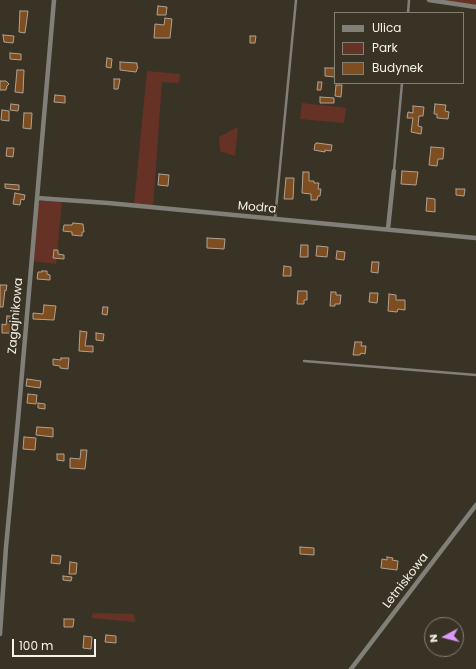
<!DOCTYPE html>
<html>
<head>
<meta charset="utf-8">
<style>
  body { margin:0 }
  #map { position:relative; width:476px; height:669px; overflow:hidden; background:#393325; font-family:Poppins,sans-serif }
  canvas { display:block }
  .legend { position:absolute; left:334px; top:12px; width:130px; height:72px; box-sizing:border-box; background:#393325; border:1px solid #857f73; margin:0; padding:5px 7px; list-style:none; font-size:12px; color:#f6f2e9 }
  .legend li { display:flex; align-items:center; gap:8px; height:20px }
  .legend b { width:20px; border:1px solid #857f73 }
  .north { position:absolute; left:424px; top:617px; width:40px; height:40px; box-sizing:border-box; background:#393325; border:1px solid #857f73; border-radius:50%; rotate:263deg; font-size:11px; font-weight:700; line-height:16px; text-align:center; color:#f6f2e9 }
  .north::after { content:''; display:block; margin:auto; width:14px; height:18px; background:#dc99f5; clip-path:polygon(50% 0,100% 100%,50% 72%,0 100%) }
  .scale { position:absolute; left:12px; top:639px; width:84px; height:18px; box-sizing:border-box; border:2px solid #f6f2e9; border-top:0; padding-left:5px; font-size:12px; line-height:14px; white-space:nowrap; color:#f6f2e9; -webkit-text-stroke:3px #393325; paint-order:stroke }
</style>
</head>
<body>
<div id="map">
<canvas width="476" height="669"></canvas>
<ul class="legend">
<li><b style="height:5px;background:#808079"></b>Ulica</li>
<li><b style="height:11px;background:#673226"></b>Park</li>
<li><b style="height:11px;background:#7f4e20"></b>Budynek</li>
</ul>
<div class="north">N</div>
<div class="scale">100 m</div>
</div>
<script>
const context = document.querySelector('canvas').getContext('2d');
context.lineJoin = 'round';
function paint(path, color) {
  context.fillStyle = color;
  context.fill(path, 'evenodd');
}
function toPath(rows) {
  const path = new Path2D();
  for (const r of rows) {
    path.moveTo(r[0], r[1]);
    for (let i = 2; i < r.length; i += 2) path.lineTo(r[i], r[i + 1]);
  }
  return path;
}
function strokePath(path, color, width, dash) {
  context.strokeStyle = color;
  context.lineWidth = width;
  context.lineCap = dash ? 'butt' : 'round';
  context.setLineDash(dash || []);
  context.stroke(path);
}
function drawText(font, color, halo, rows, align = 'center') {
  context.font = font + ' Poppins,sans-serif';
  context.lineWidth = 3.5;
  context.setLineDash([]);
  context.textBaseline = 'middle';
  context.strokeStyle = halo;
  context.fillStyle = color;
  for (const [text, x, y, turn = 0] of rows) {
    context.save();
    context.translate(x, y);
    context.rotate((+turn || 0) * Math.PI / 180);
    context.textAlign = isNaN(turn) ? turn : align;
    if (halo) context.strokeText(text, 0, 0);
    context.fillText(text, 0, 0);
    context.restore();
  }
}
paint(toPath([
  [440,0,476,0,476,6],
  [147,71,180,74,179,83,162,82,153,207,134,205],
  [302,103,346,108,344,123,300,119],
  [238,127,235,156,220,151,219,137],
  [41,201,62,201,56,264,32,261,38,203],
  [93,613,134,614,135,622,91,618]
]), '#673226');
const building = toPath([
  [158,6,167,7,166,15,157,15,158,6],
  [20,11,28,11,25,33,19,32,20,11],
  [165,18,172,19,170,38,154,38,155,24,164,25,165,18],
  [3,35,14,36,13,43,4,42,3,35],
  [250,36,256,36,255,43,250,43,250,36],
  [10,53,21,54,21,60,10,59,10,53],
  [107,58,112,59,111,68,106,67,107,58],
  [120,62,137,63,137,66,138,67,137,69,136,72,120,70,120,62],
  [325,68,335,68,335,77,325,76,325,68],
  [17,70,24,70,23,93,15,92,17,70],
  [114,79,120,79,118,89,114,89,114,79],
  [0,81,6,81,9,84,7,86,6,90,0,90,0,81],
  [318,82,322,82,321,90,317,90,318,82],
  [336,85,342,85,341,97,335,96,336,85],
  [55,95,65,96,65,103,54,102,55,95],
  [320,97,334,98,334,103,320,103,320,97],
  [11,104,19,105,18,111,10,110,11,104],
  [435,104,446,105,445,111,449,112,448,119,437,118,437,114,434,114,435,104],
  [413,106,424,107,423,116,419,116,418,126,422,127,421,134,411,132,413,118,407,118,408,112,413,113,413,106],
  [2,110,9,111,9,121,1,120,2,110],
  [24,113,32,113,31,129,23,128,24,113],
  [317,143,332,145,331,151,325,150,325,152,314,150,315,144,317,143],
  [431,147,444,148,443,159,438,159,437,166,429,165,431,147],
  [7,148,14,148,13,157,6,156,7,148],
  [402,171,418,172,416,185,401,184,402,171],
  [303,172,309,172,309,181,314,181,314,183,319,183,318,189,321,189,320,196,318,196,317,200,311,200,311,194,302,193,303,172],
  [159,174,169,175,168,186,158,185,159,174],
  [286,178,294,178,293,199,284,199,286,178],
  [5,184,19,185,19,190,5,188,5,184],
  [456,189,465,189,464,196,456,195,456,189],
  [15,193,25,195,24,200,21,199,20,205,13,204,15,193],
  [427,198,435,199,435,212,426,211,427,198],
  [73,223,83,224,84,232,82,232,82,236,72,235,72,232,63,231,64,225,72,225,73,223],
  [207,238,225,239,224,249,207,248,207,238],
  [301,245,308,245,308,257,300,257,301,245],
  [317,246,328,247,327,257,316,256,317,246],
  [54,250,58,250,58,254,64,255,64,259,53,258,54,250],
  [337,251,345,252,344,260,336,259,337,251],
  [372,262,379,262,378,273,371,272,372,262],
  [284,266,291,267,291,276,283,276,284,266],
  [42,271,47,271,47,274,50,275,50,280,37,279,38,272,42,272,42,271],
  [0,285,7,285,6,291,5,290,3,307,0,307,0,285],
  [298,291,307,291,307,300,304,300,304,304,297,304,298,291],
  [331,292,336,292,336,295,341,295,340,304,335,304,335,306,330,306,331,292],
  [370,293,378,293,377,303,369,302,370,293],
  [389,294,396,295,396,300,405,300,405,310,398,309,397,312,388,311,389,294],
  [44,305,56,306,54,320,33,319,33,313,43,314,44,305],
  [103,307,108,307,107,315,102,314,103,307],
  [7,316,14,316,14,320,13,331,10,331,10,333,2,333,2,324,6,325,7,316],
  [80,331,87,332,85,346,93,346,93,352,79,351,80,331],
  [96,333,104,334,103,341,96,340,96,333],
  [355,342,362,342,361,346,366,346,365,354,361,353,360,355,353,355,355,342],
  [61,358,69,358,68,369,60,368,60,366,53,365,53,359,61,360,61,358],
  [27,379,41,381,40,388,26,386,27,379],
  [28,394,37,395,36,404,27,403,28,394],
  [38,403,45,404,45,409,38,408,38,403],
  [37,427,53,428,53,437,36,435,37,427],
  [24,437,36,438,35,450,23,449,24,437],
  [81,450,87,450,85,469,70,468,70,458,80,459,81,450],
  [57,454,64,454,64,461,57,460,57,454],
  [300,547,314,548,314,555,300,554,300,547],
  [52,555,61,556,60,564,51,563,52,555],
  [387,557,393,558,392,560,398,561,397,570,381,568,382,559,387,560,387,557],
  [70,562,77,563,76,574,69,574,70,562],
  [63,576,72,577,71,581,63,580,63,576],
  [64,619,74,619,73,627,64,627,64,619],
  [106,635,116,636,116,643,105,642,106,635],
  [84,636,92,637,91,649,83,648,84,636]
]);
paint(building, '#7f4e20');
strokePath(building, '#b0a195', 1);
strokePath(toPath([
  [408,13,409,0],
  [394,170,402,83],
  [275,219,296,0],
  [304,361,476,375]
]), '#808079', 2.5);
strokePath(toPath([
  [429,0,476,7],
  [37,198,108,203,476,238],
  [388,229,394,171],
  [0,634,6,547,18,420,54,0],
  [351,669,476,505]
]), '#808079', 4.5);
drawText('12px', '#f6f2e9', '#393325', [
  ["Modra",257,208,5],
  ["Zagajnikowa",16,316,-85],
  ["Letniskowa",406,581,-52]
]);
</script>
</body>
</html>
